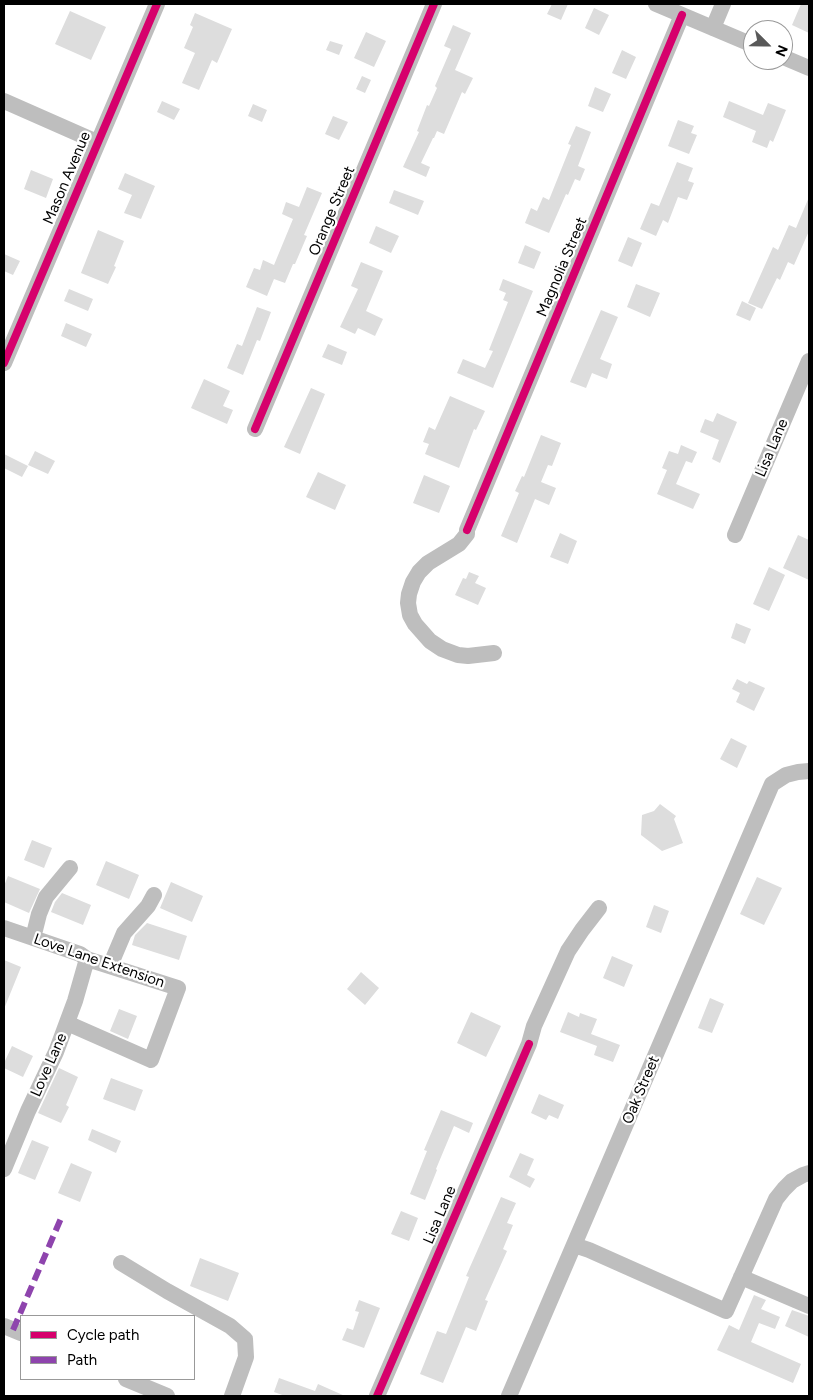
<!DOCTYPE html>
<html>
<head>
<meta charset="utf-8">
<style>
  body { margin:0 }
  #map { position:relative; width:813px; height:1400px; overflow:hidden; background:#fff; font-family:Figtree,sans-serif }
  canvas { display:block }
  .frame { position:absolute; inset:0; border:5px solid #000; pointer-events:none }
  .legend { position:absolute; left:20px; top:1315px; width:175px; height:65px; box-sizing:border-box; background:#fff; border:1px solid #999; margin:0; padding:6px 9px; list-style:none; font-size:15px; color:#000 }
  .legend li { display:flex; align-items:center; gap:10px; height:25px }
  .legend b { width:25px; border:1px solid #999 }
  .north { position:absolute; left:743px; top:20px; width:50px; height:50px; box-sizing:border-box; background:#fff; border:1px solid #999; border-radius:50%; rotate:113deg; font-size:14px; font-weight:700; line-height:20px; text-align:center; color:#000 }
  .north::after { content:''; display:block; margin:auto; width:18px; height:22px; background:#595959; clip-path:polygon(50% 0,100% 100%,50% 72%,0 100%) }
</style>
</head>
<body>
<div id="map">
<canvas width="813" height="1400"></canvas>
<div class="frame"></div>
<ul class="legend">
<li><b style="height:6px;background:#d6006c"></b>Cycle path</li>
<li><b style="height:6px;background:#8e44ad"></b>Path</li>
</ul>
<div class="north">N</div>
</div>
<script>
const context = document.querySelector('canvas').getContext('2d');
context.lineJoin = 'round';
function paint(path, color) {
  context.fillStyle = color;
  context.fill(path, 'evenodd');
}
function toPath(rows) {
  const path = new Path2D();
  for (const r of rows) {
    path.moveTo(r[0], r[1]);
    for (let i = 2; i < r.length; i += 2) path.lineTo(r[i], r[i + 1]);
  }
  return path;
}
function strokePath(path, color, width, dash) {
  context.strokeStyle = color;
  context.lineWidth = width;
  context.lineCap = dash ? 'butt' : 'round';
  context.setLineDash(dash || []);
  context.stroke(path);
}
function drawText(font, color, halo, rows, align = 'center') {
  context.font = font + ' Figtree,sans-serif';
  context.lineWidth = 4.5;
  context.setLineDash([]);
  context.textBaseline = 'middle';
  context.strokeStyle = halo;
  context.fillStyle = color;
  for (const [text, x, y, turn = 0] of rows) {
    context.save();
    context.translate(x, y);
    context.rotate((+turn || 0) * Math.PI / 180);
    context.textAlign = isNaN(turn) ? turn : align;
    if (halo) context.strokeText(text, 0, 0);
    context.fillText(text, 0, 0);
    context.restore();
  }
}
paint(toPath([
  [552,4,568,4,561,20,547,14],
  [801,4,809,4,809,33,792,25],
  [594,8,609,15,599,35,585,28],
  [70,11,106,27,91,60,55,44],
  [195,13,232,29,217,63,212,60,199,90,182,83,195,53,184,48,193,27,190,25],
  [453,25,471,33,455,70,473,78,465,94,462,92,444,134,437,131,434,138,433,138,421,163,430,167,426,177,403,167,419,132,417,131,427,105,429,106,437,88,435,86,451,49,444,46],
  [366,32,386,41,374,67,354,58],
  [330,41,343,45,339,55,326,50],
  [622,50,636,57,626,79,612,73],
  [362,76,371,80,365,93,356,89],
  [595,87,611,94,603,112,588,106],
  [162,101,180,109,174,120,157,112],
  [729,101,763,115,768,103,786,110,773,142,770,140,767,148,752,142,756,131,723,117],
  [253,104,267,110,262,122,248,116],
  [333,116,348,122,339,140,325,134],
  [678,120,694,126,691,133,697,135,689,154,668,146],
  [576,126,591,132,578,166,585,169,580,181,575,179,568,195,566,194,549,233,525,223,531,208,537,211,543,197,549,200,571,145,568,144],
  [677,162,693,168,688,181,694,183,687,200,678,197,668,223,663,220,656,236,640,229,651,203,659,206],
  [31,170,53,179,46,198,24,189],
  [125,173,155,186,141,219,124,213,132,195,118,189],
  [307,187,322,193,304,235,307,236,295,264,293,264,285,283,274,279,267,296,246,287,254,268,260,270,263,260,274,265,293,219,282,214,286,202,299,207],
  [394,190,424,201,418,215,389,203],
  [809,197,809,231,794,265,788,262,780,280,777,278,762,309,748,303,773,247,778,250,789,225,796,228],
  [376,226,399,236,391,253,369,243],
  [98,230,124,241,114,266,116,267,108,284,81,273],
  [628,237,642,243,632,267,618,261],
  [525,245,541,252,534,269,518,263],
  [4,254,20,261,13,275,4,271],
  [361,262,383,271,366,311,383,319,375,336,358,328,355,334,340,327,358,289,351,286],
  [503,279,533,291,493,388,457,373,463,359,485,368,493,351,489,350,508,302,503,300,506,293,499,290],
  [636,284,660,293,650,317,627,307],
  [69,289,93,299,88,311,64,301],
  [742,301,756,308,750,321,736,315],
  [257,307,271,312,260,341,257,340,243,375,227,368,237,344,242,346],
  [601,310,618,317,600,359,612,364,607,379,592,373,586,388,570,382],
  [66,323,92,334,86,347,61,336],
  [328,344,347,352,342,365,322,357],
  [204,379,230,391,223,406,233,410,227,424,191,408],
  [311,388,325,394,300,454,284,447],
  [450,396,485,411,476,430,474,429,459,468,425,454,429,444,423,442,429,427,435,430],
  [717,413,737,422,720,463,712,459,719,440,700,432,705,419,713,422],
  [541,435,561,443,552,466,548,465,541,482,556,488,549,505,535,499,517,543,501,536,519,493,515,491,522,476,524,477],
  [681,445,697,452,692,463,686,461,676,484,700,494,693,509,657,494,667,470,662,468,669,451,678,454],
  [35,451,55,461,48,474,28,465],
  [4,454,28,466,22,477,4,468],
  [318,472,346,485,335,510,306,497],
  [424,475,450,486,439,513,413,503],
  [560,533,577,541,568,564,550,557],
  [798,535,809,540,809,580,783,568],
  [769,567,785,575,769,611,753,604],
  [469,572,479,576,475,583,486,588,478,605,455,595,463,578,466,579],
  [736,623,751,629,745,644,731,638],
  [737,679,747,684,749,681,765,688,754,711,736,702,740,693,732,689],
  [731,738,747,746,737,768,720,759],
  [660,804,676,816,674,819,683,843,662,851,641,835,642,815,654,811],
  [32,840,52,848,44,868,24,860],
  [106,861,139,875,129,899,96,885],
  [8,876,40,889,29,913,4,902,4,886],
  [757,877,782,888,764,925,740,914],
  [171,882,203,896,192,922,160,908],
  [62,893,91,905,83,925,51,912,55,902],
  [654,905,669,911,661,933,646,927],
  [147,923,187,936,179,960,132,945,135,935],
  [612,956,633,965,624,987,603,978],
  [4,960,21,967,4,1009],
  [361,972,379,988,365,1005,347,989],
  [710,998,724,1004,712,1033,698,1028],
  [119,1009,137,1016,128,1039,110,1031],
  [471,1012,501,1026,486,1057,457,1043],
  [568,1012,579,1017,580,1013,597,1019,591,1034,620,1045,613,1062,594,1055,597,1046,560,1032],
  [12,1046,33,1056,23,1077,4,1068,4,1063],
  [59,1068,78,1077,66,1105,69,1107,61,1123,38,1113],
  [111,1078,143,1090,135,1111,103,1099],
  [539,1094,564,1105,558,1119,549,1115,546,1120,531,1113],
  [441,1110,473,1123,469,1133,454,1126,436,1169,437,1170,425,1200,410,1194,427,1151,424,1150],
  [92,1129,121,1141,116,1153,88,1140],
  [32,1140,49,1147,35,1180,18,1173],
  [520,1153,534,1159,527,1175,535,1179,530,1188,509,1177],
  [71,1163,92,1172,80,1202,58,1193],
  [501,1197,516,1203,507,1223,513,1225,503,1249,507,1251,485,1300,488,1301,476,1331,466,1327,443,1383,420,1374,437,1331,446,1334,469,1277,466,1276],
  [401,1211,418,1218,409,1241,391,1234],
  [200,1258,239,1273,228,1301,190,1286],
  [754,1295,766,1300,761,1309,780,1317,775,1329,759,1323,751,1342,801,1364,793,1383,717,1350,729,1325,739,1330],
  [359,1300,380,1308,364,1348,342,1340,347,1328,353,1330,359,1312,355,1311],
  [792,1310,809,1316,809,1337,785,1326],
  [279,1378,315,1391,318,1384,345,1396,285,1396,274,1392]
]), '#ddd');
strokePath(toPath([
  [656,4,753,45],
  [713,28,723,4],
  [783,57,809,68],
  [4,101,97,142],
  [4,363,157,4],
  [255,429,434,4],
  [735,535,809,361],
  [494,653,468,656,458,655,442,649,430,641,415,624,410,615,408,603,409,594,413,582,419,572,428,563,459,544,467,534,467,530,682,15],
  [4,928,80,954,87,959,178,988,151,1060,67,1023],
  [33,938,39,914,46,897,70,868],
  [110,966,124,933,148,906,154,895],
  [4,1169,28,1111,56,1052,75,1001,87,959],
  [574,1245,589,1250,726,1311,776,1199,784,1189,792,1181,803,1175,809,1173],
  [121,1263,167,1291,230,1326,245,1339,246,1357,232,1396],
  [741,1277,809,1306],
  [4,1326,21,1333],
  [126,1379,167,1396],
  [377,1396,529,1044,534,1026,568,951,582,930,599,908],
  [509,1396,772,784,786,775,798,772,809,771]
]), '#bebebe', 16);
strokePath(toPath([
  [13,1330,62,1216]
]), '#8e44ad', 6, [12, 6]);
strokePath(toPath([
  [4,363,157,4],
  [255,429,434,4],
  [467,530,682,15],
  [377,1396,529,1044]
]), '#d6006c', 8);
drawText('15px', '#000', '#fff', [
  ["Mason Avenue",67,178,-67],
  ["Orange Street",332,211,-67],
  ["Magnolia Street",562,267,-67],
  ["Lisa Lane",772,448,-67],
  ["Love Lane Extension",99,961,19],
  ["Love Lane",49,1065,-66],
  ["Oak Street",641,1090,-67],
  ["Lisa Lane",440,1215,-67]
]);
</script>
</body>
</html>
